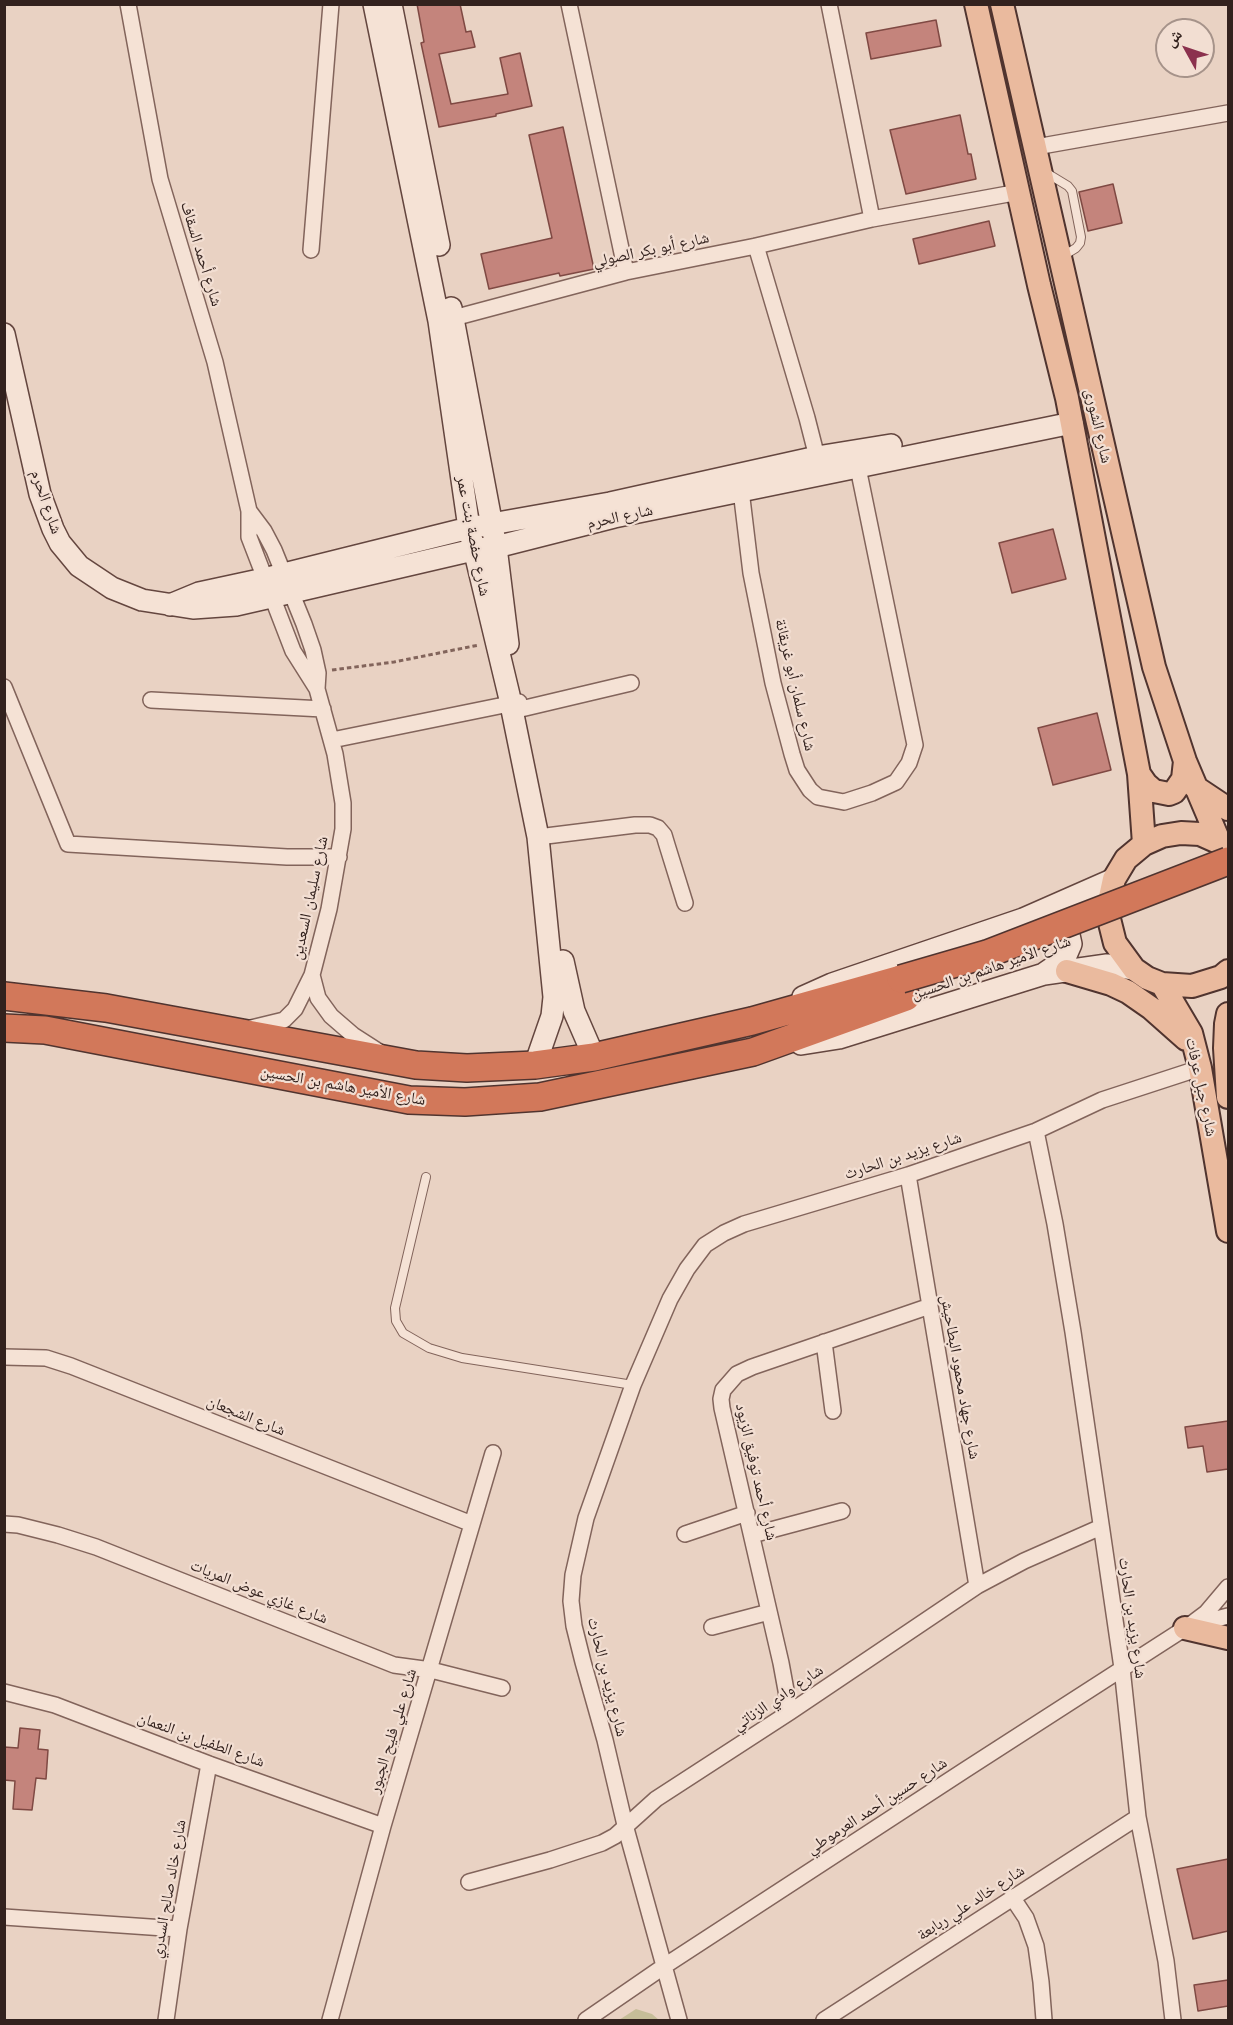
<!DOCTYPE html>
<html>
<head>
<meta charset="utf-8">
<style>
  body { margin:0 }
  #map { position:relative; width:1233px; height:2025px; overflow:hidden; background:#e9d2c3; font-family:Lora,"Noto Naskh Arabic",serif }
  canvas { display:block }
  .frame { position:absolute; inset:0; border:6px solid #33221e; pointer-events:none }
  .north { position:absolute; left:1155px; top:18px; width:60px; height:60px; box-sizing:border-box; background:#f2ded2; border:2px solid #a6938a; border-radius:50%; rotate:310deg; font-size:16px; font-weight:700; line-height:24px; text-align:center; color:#33221e }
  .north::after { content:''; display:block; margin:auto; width:21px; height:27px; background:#8b314e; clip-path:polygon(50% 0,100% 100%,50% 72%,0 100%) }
</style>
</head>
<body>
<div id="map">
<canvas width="1233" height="2025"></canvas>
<div class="frame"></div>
<div class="north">ش</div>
</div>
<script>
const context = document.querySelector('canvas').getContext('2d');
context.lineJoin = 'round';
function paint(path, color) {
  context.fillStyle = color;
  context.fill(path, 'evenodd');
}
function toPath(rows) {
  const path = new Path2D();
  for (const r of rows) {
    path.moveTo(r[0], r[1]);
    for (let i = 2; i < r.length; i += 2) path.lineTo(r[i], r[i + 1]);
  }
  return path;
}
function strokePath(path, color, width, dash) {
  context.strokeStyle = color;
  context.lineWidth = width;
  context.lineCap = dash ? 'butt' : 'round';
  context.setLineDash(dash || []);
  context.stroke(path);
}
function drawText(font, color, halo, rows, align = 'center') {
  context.font = font + ' Lora,"Noto Naskh Arabic",serif';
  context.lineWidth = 4.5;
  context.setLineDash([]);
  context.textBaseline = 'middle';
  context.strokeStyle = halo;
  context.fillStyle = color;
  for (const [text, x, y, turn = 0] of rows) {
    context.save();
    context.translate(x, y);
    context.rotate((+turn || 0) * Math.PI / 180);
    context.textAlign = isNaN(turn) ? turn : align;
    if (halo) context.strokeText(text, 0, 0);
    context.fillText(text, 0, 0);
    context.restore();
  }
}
paint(toPath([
  [636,2009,652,2014,659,2020,619,2020]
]), '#c6bd98');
const building = toPath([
  [417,4,460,4,466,32,471,31,475,47,439,54,451,104,508,94,500,58,520,53,532,106,496,114,496,116,439,127,421,43,424,42,417,4],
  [936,20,941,46,871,59,866,33,936,20],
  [960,115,968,154,971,154,976,179,906,194,890,130,960,115],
  [563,127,594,269,560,276,559,273,489,289,481,254,552,238,529,135,563,127],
  [1113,184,1122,223,1088,231,1079,192,1113,184],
  [989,221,995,246,919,264,913,239,989,221],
  [1053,529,1066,579,1012,593,999,543,1053,529],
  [1097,713,1111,770,1053,785,1038,728,1097,713],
  [1228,1421,1228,1469,1207,1472,1203,1446,1188,1448,1185,1427,1228,1421],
  [20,1728,40,1730,38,1749,48,1750,46,1779,36,1778,32,1810,13,1809,15,1781,4,1780,4,1747,18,1748,20,1728],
  [1228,1859,1228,1931,1193,1939,1177,1869,1228,1859],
  [1228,1980,1228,2006,1198,2011,1194,1985,1228,1980]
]);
paint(building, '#c4847c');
strokePath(building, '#7f4943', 1.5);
const lane = toPath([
  [1045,172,1068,186,1072,191,1081,237,1080,243,1076,248,1063,256],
  [426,1177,395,1308,396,1321,403,1333,429,1348,462,1358,633,1385]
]);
const street = toPath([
  [128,4,160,179,215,362,249,511,249,537,293,651,317,689],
  [569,4,626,272],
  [829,4,872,219],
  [1036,147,1228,113],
  [756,246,807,418,819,465],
  [311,250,331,4],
  [446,320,626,272,756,246,872,219,1019,192],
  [740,482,751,573,773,683,792,754,797,770,810,790,818,797,844,802,872,793,896,782,909,763,915,745,856,458],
  [249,511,264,531,274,550,304,624,313,650,318,673,317,689,335,754,343,803,343,829,329,909,312,975,295,1009,284,1020,251,1028],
  [4,687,68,844,287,857,339,857],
  [151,700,323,709],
  [521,709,631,683],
  [332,740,519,702],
  [538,837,635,825,650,825,658,828,664,835,667,845,685,903],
  [312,975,318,998,331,1016,353,1035,381,1053],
  [1036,1131,1055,1224,1073,1332,1122,1668,1138,1817,1166,1961,1173,2020],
  [908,1175,977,1586],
  [824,1342,833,1411],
  [4,1357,46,1358,71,1366,472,1524],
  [4,1524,18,1525,58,1535,96,1547,394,1665,431,1670,502,1688],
  [685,1534,747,1513],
  [752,1535,842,1511],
  [1193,1625,1228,1616],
  [712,1627,769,1612],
  [4,1692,55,1705,209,1764,383,1826],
  [790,1712,781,1663,722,1408,721,1399,723,1390,737,1374,752,1367,930,1306],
  [469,1882,550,1860,602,1843,615,1836,656,1799,790,1712,977,1586,1024,1561,1101,1527],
  [1012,1897,1026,1918,1036,1946,1041,1982,1044,2020],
  [4,1917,179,1929],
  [166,2020,179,1929,209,1764],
  [330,2020,383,1826,493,1453],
  [586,2020,663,1967,965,1770,1190,1625,1206,1613,1228,1587],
  [679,2020,625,1825,605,1740,583,1662,574,1626,571,1601,573,1575,586,1518,633,1385,670,1299,687,1269,705,1245,724,1233,744,1224,908,1175,1036,1131,1102,1100,1200,1068],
  [824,2020,1138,1817]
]);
const secondary = toPath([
  [374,4,439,321,469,528,509,695,538,837,554,997,552,1016,535,1065],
  [391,4,439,245],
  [451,308,496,547,508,644],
  [4,334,40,494,53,529,60,543,79,566,112,588,142,600,193,608,236,605,271,597,473,550,496,547,614,517,1072,423],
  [170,605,199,593,264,579,469,528,610,503,817,457,891,445],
  [563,961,574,1011,594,1057],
  [1045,973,1064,960,1071,944,1069,935,1063,929,1047,924],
  [803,997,832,984,1023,919,1114,879],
  [801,1044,839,1038,1044,974,1107,965,1134,969]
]);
const primary = toPath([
  [976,4,1039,285,1067,398,1139,774,1144,844],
  [1002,4,1154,667,1185,761,1219,841],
  [1139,774,1146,784,1154,791,1169,794,1174,792,1183,779,1185,761],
  [1195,787,1228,809],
  [1227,846,1200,834,1181,833,1162,836,1144,844,1126,859,1114,879,1107,911,1115,943,1134,969,1147,978,1162,984,1192,986,1221,977,1228,971],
  [1067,971,1111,984,1128,992,1151,1008,1186,1039],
  [1162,984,1191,1033,1200,1068,1228,1231],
  [1228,1014,1226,1024,1225,1048,1228,1097],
  [1185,1628,1228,1638]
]);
const highway = toPath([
  [4,996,106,1008,416,1065,467,1068,535,1065,594,1057,752,1021,901,979],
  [4,1028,45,1030,409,1100,465,1102,540,1097,753,1052,906,997]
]);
strokePath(lane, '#82645b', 10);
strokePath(street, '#82645b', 18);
strokePath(secondary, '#64463f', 24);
strokePath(primary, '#50342f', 26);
strokePath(highway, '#50342f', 30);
strokePath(toPath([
  [332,670,394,662,479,645]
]), '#82645b', 3, [4.5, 3]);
strokePath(lane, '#f5e2d5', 8);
strokePath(street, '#f5e2d5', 15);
strokePath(secondary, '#f5e2d5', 21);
strokePath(primary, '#eaba9e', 22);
strokePath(highway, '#d2785a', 27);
const highwayBridge = toPath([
  [901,979,987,954,1228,861]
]);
strokePath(highwayBridge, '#50342f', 30, []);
strokePath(highwayBridge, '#d2785a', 27);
drawText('16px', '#33221e', '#f2ded2', [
  ["شارع أبو بكر الصولي",651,250,-12],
  ["شارع أحمد السقاف",201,254,73],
  ["شارع الشورى",1098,426,77],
  ["شارع الحرم",46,502,71],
  ["شارع الحرم",620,517,-12],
  ["شارع حفصة بنت عمر",473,536,79],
  ["شارع سلمان أبو غريقانة",795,685,77],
  ["شارع سليمان السعدين",310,898,-78],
  ["شارع الأمير هاشم بن الحسين",991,968,-19],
  ["شارع الأمير هاشم بن الحسين",343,1086,10],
  ["شارع جبل عرفات",1201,1087,78],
  ["شارع يزيد بن الحارث",903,1156,-18],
  ["شارع جهاد محمود البطاحيش",960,1377,80],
  ["شارع الشجعان",246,1416,22],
  ["شارع أحمد توفيق الزيود",756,1472,77],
  ["شارع غازي عوض المريات",259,1592,22],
  ["شارع يزيد بن الحارث",1132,1618,82],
  ["شارع يزيد بن الحارث",607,1677,76],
  ["شارع وادي الزناتي",778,1698,-34],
  ["شارع علي فليح الجبور",393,1731,-73],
  ["شارع الطفيل بن النعمان",201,1740,20],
  ["شارع حسين أحمد العرموطي",877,1806,-33],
  ["شارع خالد صالح السدري",169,1889,-80],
  ["شارع خالد علي ربابعة",971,1903,-33]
]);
</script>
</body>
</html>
